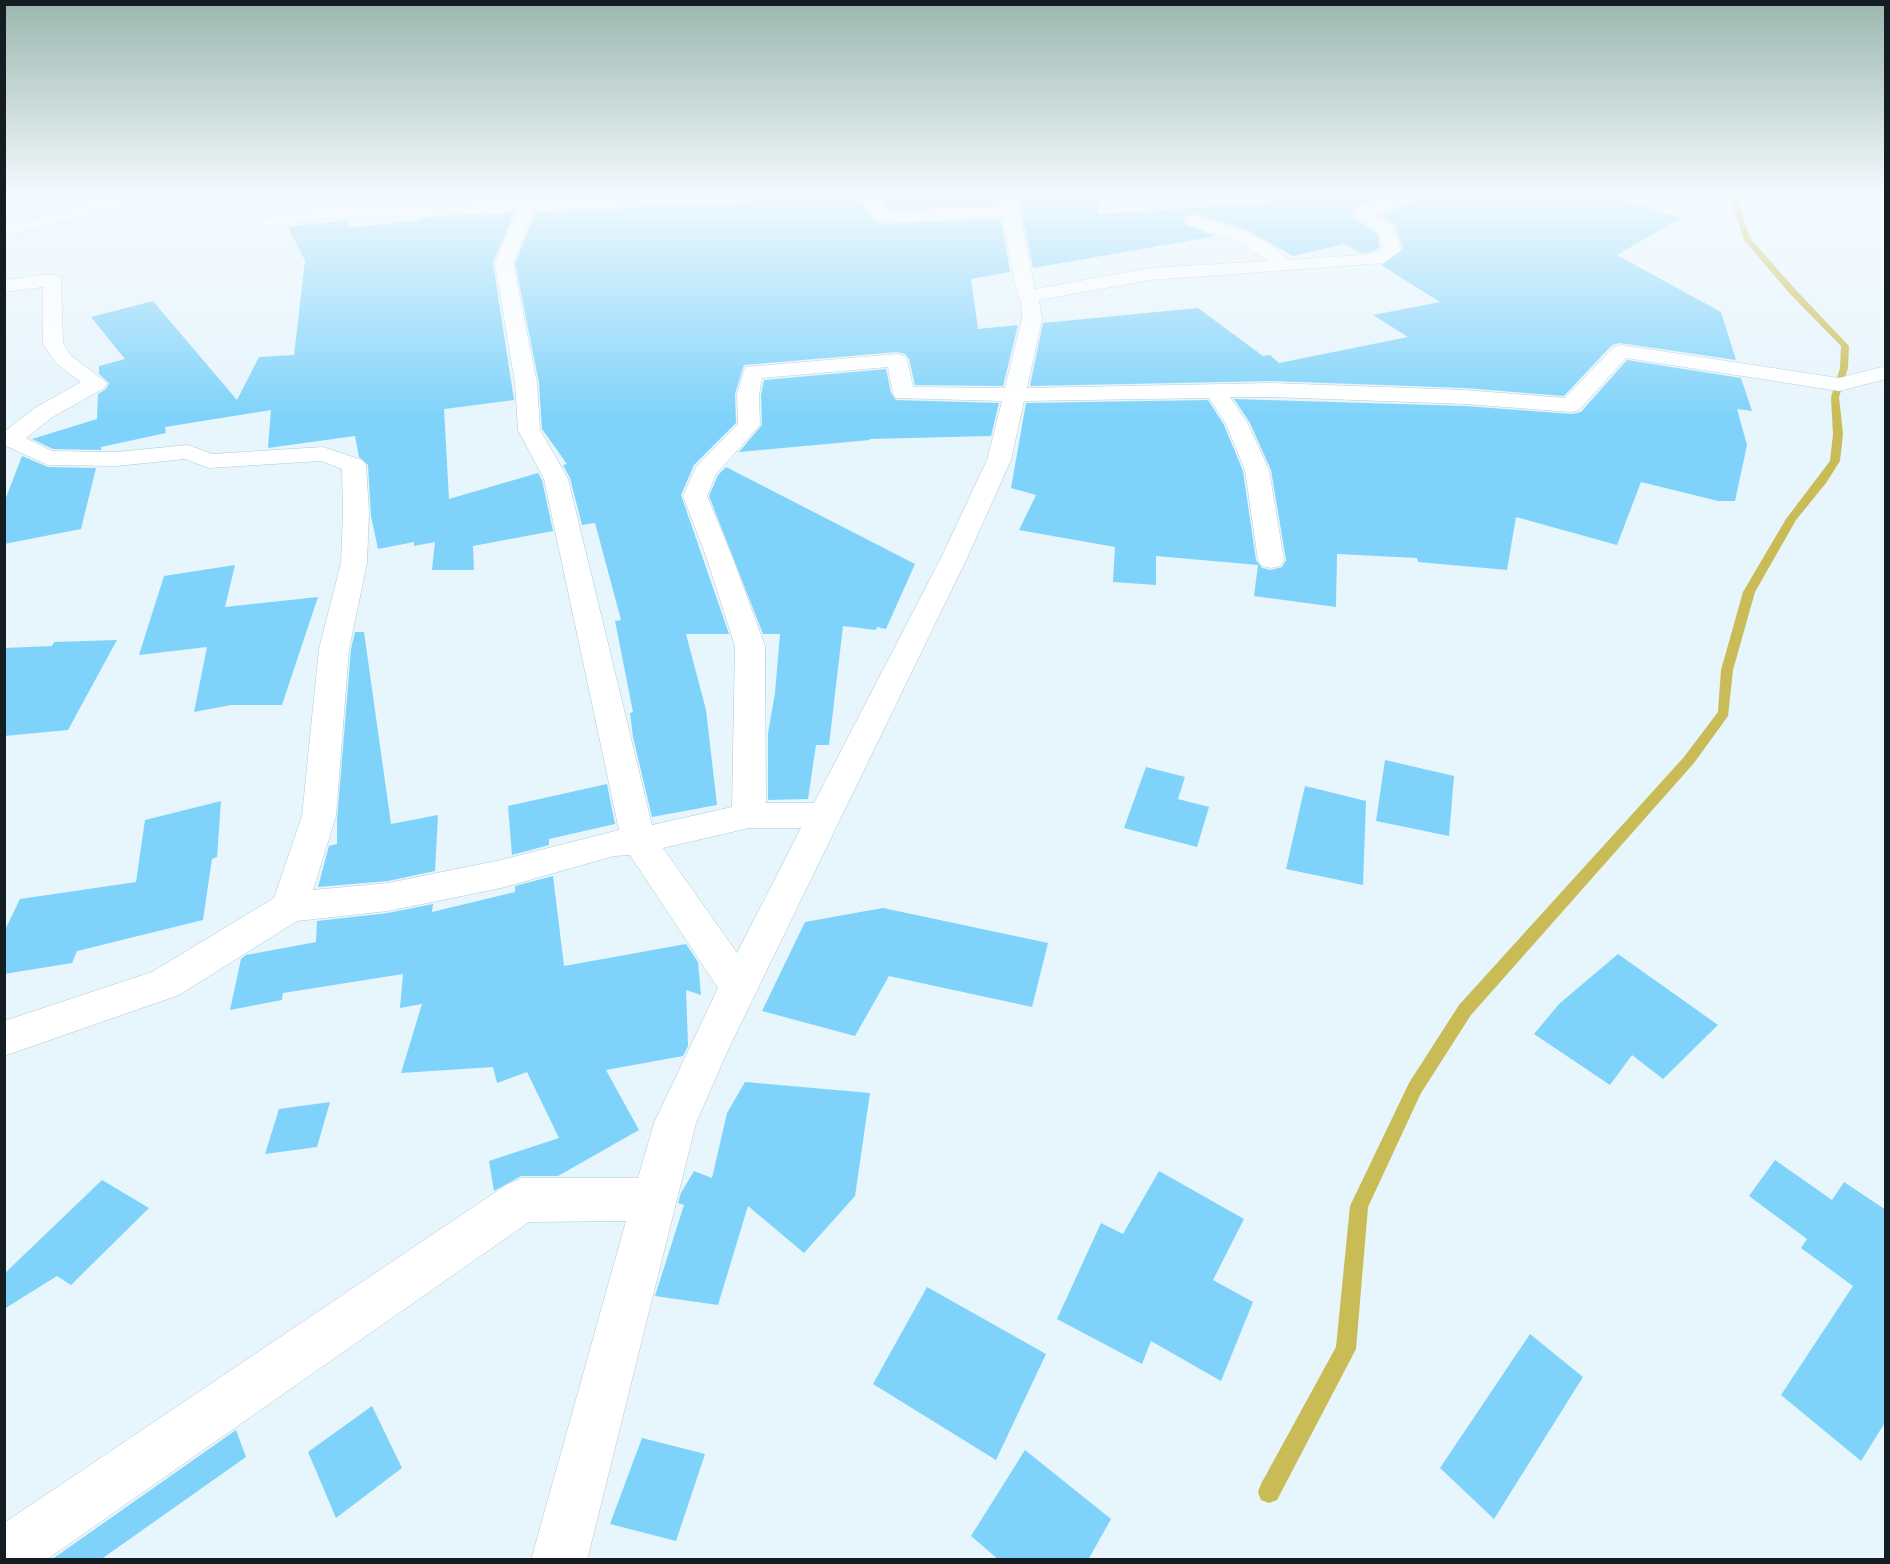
<!DOCTYPE html>
<html>
<head>
<meta charset="utf-8">
<style>
  body { margin:0 }
  #map { position:relative; width:1890px; height:1564px; overflow:hidden; background:#e7f5fc; font-family:Ubuntu,sans-serif }
  canvas { display:block }
  .frame { position:absolute; inset:0; border:6px solid #141d21; pointer-events:none }
</style>
</head>
<body>
<div id="map">
<canvas width="1890" height="1564"></canvas>
<div class="frame"></div>
</div>
<script>
const context = document.querySelector('canvas').getContext('2d');
context.lineJoin = 'round';
function toPath(rows) {
  const path = new Path2D();
  for (const r of rows) {
    path.moveTo(r[0], r[1]);
    for (let i = 2; i < r.length; i += 2) path.lineTo(r[i], r[i + 1]);
  }
  return path;
}
function paint(path, color) {
  context.fillStyle = color;
  context.fill(path, 'evenodd');
}
function strokePath(path, color, width, dash) {
  context.strokeStyle = color;
  context.lineWidth = width;
  context.lineCap = dash ? 'butt' : 'round';
  context.setLineDash(dash || []);
  context.stroke(path);
}
paint(toPath([
  [1730,196,1736,196,1750,238,1796,290,1849,346,1848,368,1839,397,1843,434,1840,461,1826,483,1796,520,1755,592,1733,670,1728,716,1694,763,1471,1015,1421,1093,1368,1207,1356,1349,1277,1500,1269,1503,1261,1500,1258,1492,1261,1484,1336,1347,1350,1206,1409,1083,1459,1005,1684,757,1718,712,1721,670,1743,592,1786,519,1830,461,1833,434,1831,397,1840,368,1841,346,1790,294,1744,240,1730,196]
]), '#c9bb56');
paint(toPath([
  [432,195,601,195,429,202],
  [757,195,856,195,875,222,883,224,1001,219,1010,272,971,279,978,329,1018,325,1003,386,915,385,909,359,905,354,897,352,744,365,735,394,736,423,694,465,681,495,729,634,686,634,706,710,717,805,652,817,633,737,630,713,633,712,615,621,621,620,595,523,582,525,570,478,563,465,567,464,542,429,539,383,515,263,536,212,747,203],
  [877,195,998,195,999,205,889,210],
  [1018,195,1067,195,1068,199,1101,201,1097,214,1273,203,1262,195,1390,195,1354,207,1351,212,1354,219,1377,233,1380,247,1372,252,1361,253,1344,244,1293,256,1247,230,1194,213,1183,219,1185,225,1216,236,1033,268],
  [1420,195,1606,195,1681,218,1617,255,1721,312,1736,360,1620,343,1612,345,1564,396,1465,388,1272,381,1030,386,1043,323,1198,308,1263,356,1270,355,1279,363,1408,337,1373,315,1440,302,1381,265,1403,249,1395,225,1379,215,1417,201],
  [514,213,493,263,514,400,444,409,449,499,538,473,542,480,553,531,473,546,474,570,432,570,435,542,414,546,414,542,378,549,371,516,368,465,359,457,355,436,268,448,271,410,165,427,166,433,101,447,101,450,53,449,32,439,97,419,98,394,106,389,109,383,99,374,99,366,125,359,91,317,153,301,237,400,259,357,294,355,305,261,288,227,349,220,348,228,422,220,423,217],
  [1627,360,1741,378,1752,411,1737,409,1747,445,1735,501,1718,501,1641,482,1617,545,1516,517,1507,570,1418,562,1417,558,1337,554,1336,607,1254,596,1258,565,1156,556,1156,585,1113,582,1115,547,1019,530,1036,495,1011,488,1026,403,1208,400,1224,425,1243,471,1256,560,1262,568,1271,570,1282,567,1286,560,1271,470,1250,423,1234,399,1465,406,1572,414,1581,412],
  [886,369,891,393,896,400,999,403,991,436,869,439,870,440,739,452,762,425,761,395,764,380],
  [22,456,48,467,96,468,81,529,4,544,4,503],
  [726,467,915,564,886,629,877,627,876,630,843,626,829,745,816,745,808,799,768,800,768,733,775,693,780,634,763,634,709,496,718,475],
  [235,565,225,607,318,597,282,705,231,705,194,712,207,647,139,655,164,576],
  [355,632,364,632,391,824,438,815,435,871,388,881,318,887,329,846,337,844,337,821,351,649],
  [117,640,68,730,4,736,4,648,52,646,54,642],
  [1385,760,1454,776,1449,836,1376,821],
  [1146,767,1185,777,1178,799,1209,807,1197,847,1124,828],
  [607,784,615,824,549,839,549,845,512,855,508,806],
  [1305,786,1366,801,1363,885,1286,869],
  [221,801,217,857,212,859,203,920,77,951,72,963,4,974,4,932,20,899,136,882,145,820],
  [553,876,564,966,686,944,698,962,701,995,686,990,688,1046,683,1056,606,1070,639,1130,558,1176,521,1176,494,1191,489,1161,559,1138,527,1072,497,1083,493,1067,401,1073,422,1004,400,1008,403,974,283,993,282,1000,230,1010,241,959,246,955,316,942,317,921,388,913,433,904,432,912,515,892,515,886],
  [883,908,1048,943,1032,1007,889,976,855,1036,762,1011,805,922],
  [1618,954,1718,1025,1663,1079,1632,1055,1610,1085,1534,1034,1559,1004],
  [745,1082,870,1093,855,1196,804,1253,748,1206,718,1305,655,1296,684,1205,678,1203,681,1193,694,1171,712,1178,727,1113],
  [330,1102,317,1147,265,1154,279,1109],
  [1775,1160,1832,1200,1844,1182,1886,1210,1886,1421,1861,1461,1781,1395,1853,1286,1801,1248,1807,1239,1749,1196],
  [1159,1171,1244,1219,1213,1280,1253,1302,1221,1381,1151,1341,1142,1364,1057,1319,1101,1223,1123,1234],
  [102,1180,149,1208,71,1285,57,1276,4,1309,4,1274],
  [927,1287,1046,1354,996,1460,873,1384],
  [1530,1334,1583,1377,1494,1519,1440,1468],
  [372,1406,402,1468,336,1518,308,1452],
  [236,1430,246,1457,100,1560,51,1560],
  [642,1438,705,1454,676,1541,610,1524],
  [1025,1450,1111,1519,1088,1560,999,1560,971,1536]
]), '#7fd3fa');
const minor = toPath([
  [126,196,152,196,150,199,4,236,4,226,126,196],
  [644,196,755,196,747,201,534,210,513,263,537,383,540,430,568,479,652,825,732,807,735,646,706,556,683,496,696,467,738,424,737,395,745,367,897,354,904,356,907,360,913,387,1005,388,1022,319,1021,303,1015,285,1003,217,883,222,877,221,858,196,874,196,888,212,1002,207,1000,196,1016,196,1035,289,1150,268,1269,261,1234,240,1187,224,1185,220,1193,215,1246,232,1277,249,1288,260,1373,254,1383,248,1379,232,1355,217,1353,213,1355,209,1396,196,1418,196,1416,199,1374,214,1393,226,1401,250,1383,263,1150,280,1039,300,1042,319,1027,388,1272,383,1465,390,1565,398,1614,347,1621,345,1839,378,1886,366,1886,379,1839,391,1626,358,1579,410,1571,412,1465,404,1272,397,1230,397,1248,424,1269,470,1284,560,1280,566,1271,568,1262,566,1258,560,1245,470,1226,424,1209,398,1024,401,1011,460,968,556,727,1052,696,1123,587,1560,531,1560,626,1221,529,1222,46,1560,4,1560,4,1523,506,1185,522,1178,638,1178,654,1123,718,988,630,855,614,856,501,888,388,911,297,921,179,995,4,1056,4,1021,152,972,274,898,302,816,319,649,341,563,343,512,342,469,321,461,209,468,185,459,116,466,48,465,4,445,4,432,35,408,81,382,57,364,43,344,43,287,4,292,4,280,52,274,59,276,61,280,63,344,71,356,107,383,104,388,51,418,26,438,52,451,116,452,188,445,212,454,323,447,362,460,366,465,369,512,367,563,349,649,336,816,313,890,388,883,501,860,619,830,544,479,518,430,515,383,495,263,517,211,323,219,271,227,265,226,263,222,265,218,271,217,323,209,644,196],
  [888,367,893,393,896,398,1002,401,987,460,942,556,814,803,766,803,765,646,732,556,707,496,716,474,760,425,759,395,762,378,888,367],
  [749,828,801,828,737,953,663,848,749,828]
]);
strokePath(minor, '#b1c8d3', 1);
paint(minor, '#fff');
const sky = context.createLinearGradient(0, 0, 0, 414);
sky.addColorStop(0, '#9bb7ae');
sky.addColorStop(0.47, '#f4fafe');
sky.addColorStop(1, '#f4fafe00');
context.fillStyle = sky;
context.fillRect(0, 0, 1890, 414);
</script>
</body>
</html>
